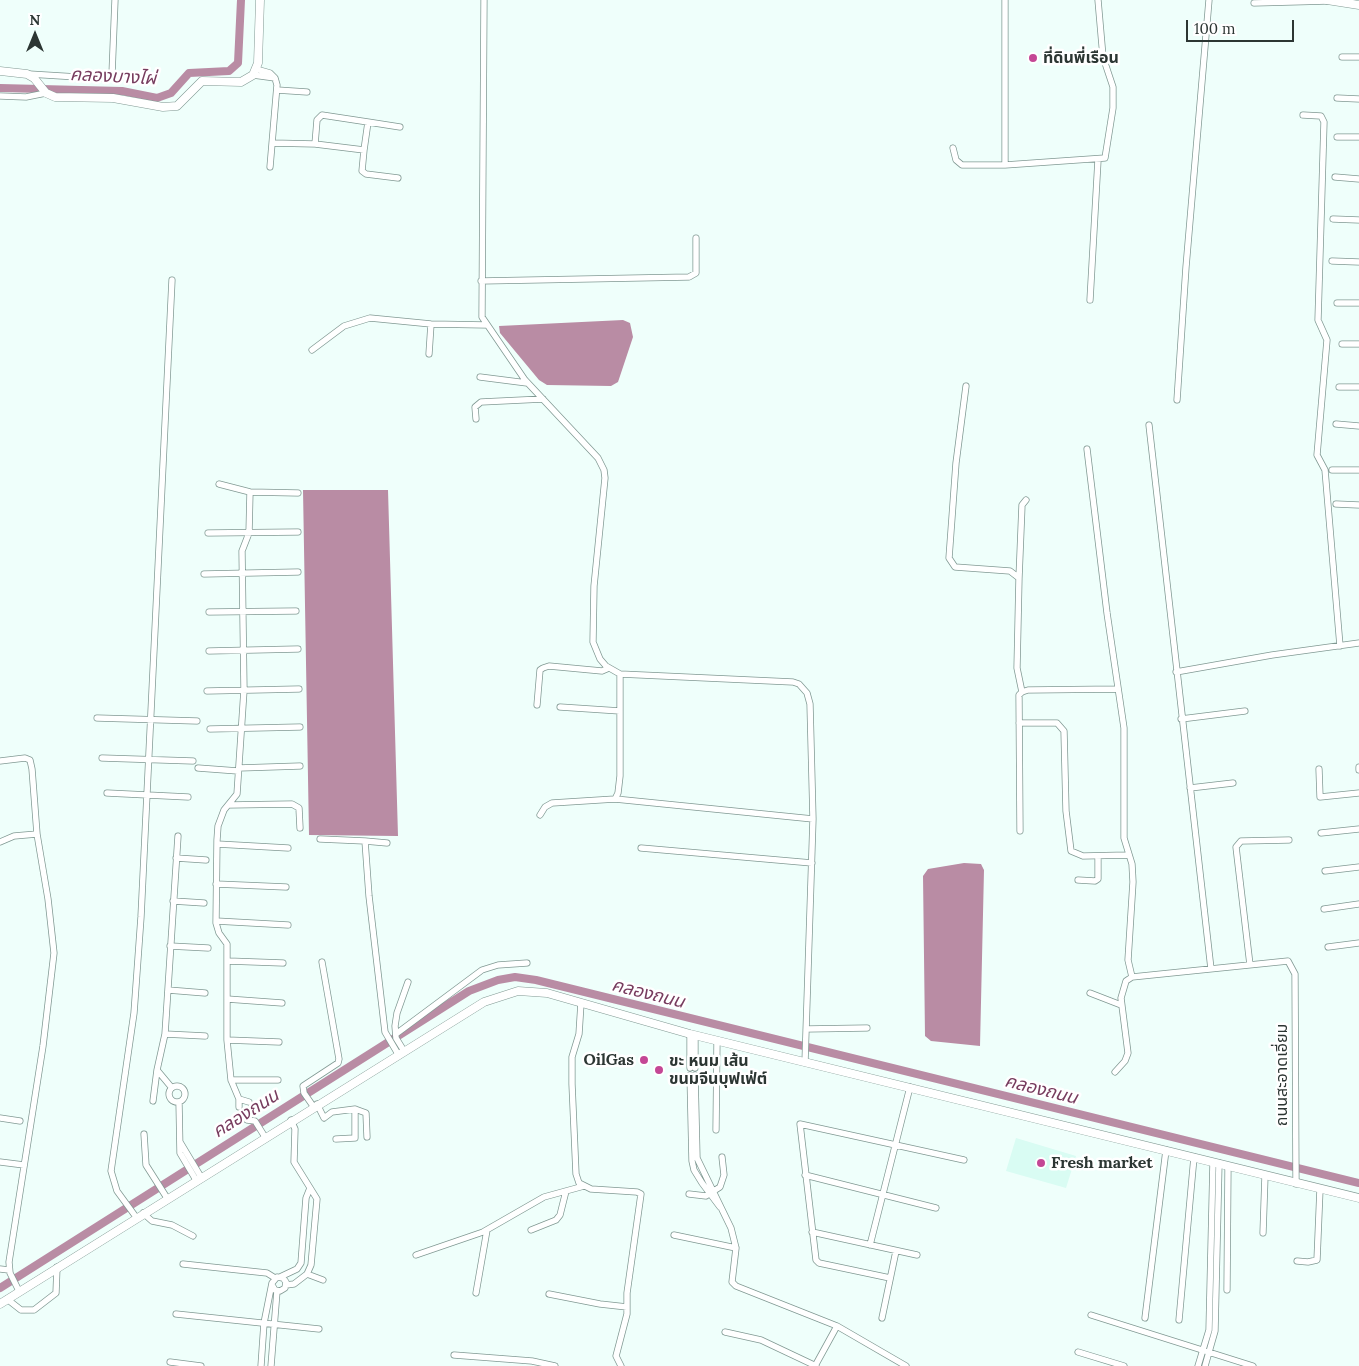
<!DOCTYPE html>
<html>
<head>
<meta charset="utf-8">
<style>
  body { margin:0 }
  #map { position:relative; width:1359px; height:1366px; overflow:hidden; background:#effffb; font-family:Lora,serif }
  canvas { display:block }
  .north { position:absolute; left:10px; top:10px; width:50px; height:50px; -webkit-text-stroke:4px #fff; paint-order:stroke; rotate:0deg; font-size:14px; font-weight:700; line-height:20px; text-align:center; color:#2c3633 }
  .north::after { content:''; display:block; margin:auto; width:18px; height:22px; background:#2c3633; clip-path:polygon(50% 0,100% 100%,50% 72%,0 100%) }
  .scale { position:absolute; left:1186px; top:20px; width:108px; height:22px; box-sizing:border-box; border:2px solid #2c3633; border-top:0; padding-left:6px; font-size:15px; line-height:18px; white-space:nowrap; color:#2c3633; -webkit-text-stroke:4px #fff; paint-order:stroke }
</style>
</head>
<body>
<div id="map">
<canvas width="1359" height="1366"></canvas>
<div class="north">N</div>
<div class="scale">100 m</div>
</div>
<script>
const context = document.querySelector('canvas').getContext('2d');
context.lineJoin = 'round';
function paint(path, color) {
  context.fillStyle = color;
  context.fill(path, 'evenodd');
}
function toPath(rows) {
  const path = new Path2D();
  for (const r of rows) {
    if (r.length === 3) {
      path.moveTo(r[0] + r[2], r[1]);
      path.arc(r[0], r[1], r[2], 0, 2 * Math.PI);
      continue;
    }
    path.moveTo(r[0], r[1]);
    for (let i = 2; i < r.length; i += 2) path.lineTo(r[i], r[i + 1]);
  }
  return path;
}
function strokePath(path, color, width, dash) {
  context.strokeStyle = color;
  context.lineWidth = width;
  context.lineCap = dash ? 'butt' : 'round';
  context.setLineDash(dash || []);
  context.stroke(path);
}
function drawText(font, color, halo, rows, align = 'center') {
  context.font = font + ' Lora,"Noto Sans Thai",serif';
  context.lineWidth = 5;
  context.setLineDash([]);
  context.textBaseline = 'middle';
  context.strokeStyle = halo;
  context.fillStyle = color;
  for (const [text, x, y, turn = 0] of rows) {
    context.save();
    context.translate(x, y);
    context.rotate((+turn || 0) * Math.PI / 180);
    context.textAlign = isNaN(turn) ? turn : align;
    if (halo) context.strokeText(text, 0, 0);
    context.fillText(text, 0, 0);
    context.restore();
  }
}
paint(toPath([
  [1016,1138,1076,1156,1066,1188,1006,1171]
]), '#d9fcf3');
paint(toPath([
  [623,320,630,323,633,337,618,382,611,386,547,385,539,380,500,333,499,326],
  [303,490,388,490,398,836,309,835],
  [964,863,981,864,984,870,980,1046,931,1041,925,1036,923,876,928,869]
]), '#b98ca4');
strokePath(toPath([
  [0,88,122,91,157,98,171,93,189,73,229,71,238,63,241,0],
  [0,1288,469,991,498,980,515,977,536,980,1359,1183]
]), '#b98ca4', 8);
strokePath(toPath([
  [249,1102,256,1114],
  [239,1107,247,1120]
]), '#c8d7d3', 5.5, [5.5, 3]);
const minor = toPath([
  [484,0,482,317,525,380,598,458,604,470,605,478,594,586,593,642,600,659,606,666,620,674,793,682,799,684,807,693,810,704,813,819,805,1062],
  [1254,3,1328,1],
  [1342,57,1359,57],
  [29,74,94,78,107,78,112,74,115,0],
  [253,75,275,78,270,73,256,69],
  [277,90,307,92],
  [0,96,26,97,46,93],
  [1337,98,1359,99],
  [1303,115,1321,116,1324,122,1318,320,1327,340,1317,455,1325,470,1340,646],
  [368,122,400,127],
  [1337,137,1359,137],
  [272,143,315,144,364,150,362,171,366,174,398,178],
  [315,144,317,120,322,115,368,122,364,150],
  [953,148,956,160,962,165,1005,165,1105,158,1113,108,1113,87,1103,57,1098,0],
  [1005,165,1005,0],
  [270,167,277,85,275,78],
  [1335,177,1359,179],
  [1333,219,1359,220],
  [1332,261,1359,262],
  [481,281,689,277,696,273,696,238],
  [1090,300,1098,160],
  [1337,303,1359,303],
  [1342,344,1359,344],
  [312,350,344,326,370,318,431,324,486,325],
  [429,354,431,324],
  [480,377,527,383],
  [966,386,956,463,949,558,955,567,1010,571,1019,578,1017,668,1022,692],
  [1339,387,1359,387],
  [1177,400,1186,267,1209,0],
  [476,419,475,407,481,402,543,399],
  [1336,424,1359,426],
  [1149,425,1211,969],
  [1087,449,1107,613,1124,728,1124,838,1132,864,1133,882,1128,960,1132,977],
  [1332,470,1359,470],
  [219,484,250,492,298,493],
  [1336,504,1359,505],
  [208,533,298,532],
  [204,574,298,572],
  [1019,578,1022,505,1026,500],
  [209,612,296,611],
  [209,651,298,649],
  [1176,672,1272,655,1359,643],
  [207,691,299,689],
  [537,705,540,670,543,668,549,666,602,671,609,668],
  [560,707,620,711],
  [97,718,197,721],
  [1181,719,1245,711],
  [1019,723,1057,723,1064,731,1066,811,1071,851,1083,856,1128,855],
  [210,729,300,727],
  [102,758,193,761],
  [0,761,25,758,30,760,32,769,37,834,48,899,54,953,43,1046,9,1262,10,1273,19,1291],
  [1359,767,1359,770],
  [198,768,238,771],
  [239,768,300,766],
  [1319,769,1320,797,1359,793],
  [1190,788,1233,783],
  [107,793,188,797],
  [615,799,813,819],
  [229,805,292,804,299,808,300,828],
  [540,815,545,807,552,803,615,799,618,793,620,776,620,674],
  [1020,831,1019,695,1022,692,1028,690,1118,689],
  [1321,833,1359,829],
  [320,839,365,841,369,896,385,1032,398,1054],
  [365,841,387,843],
  [0,842,14,836,37,834],
  [217,844,288,848],
  [641,848,812,863],
  [176,858,206,860],
  [1325,871,1359,867],
  [1078,880,1095,881,1098,879,1098,856],
  [216,884,286,887],
  [173,901,204,903],
  [1324,909,1359,904],
  [216,921,288,925],
  [170,946,208,948],
  [1328,947,1359,943],
  [228,961,283,963],
  [1250,965,1236,847,1241,841,1289,840],
  [168,990,205,993],
  [1090,993,1121,1005],
  [227,999,282,1003],
  [581,1003,579,1034,572,1057,572,1084,576,1174,579,1183,591,1189,637,1192,641,1194,627,1293,627,1314,616,1356,621,1366],
  [806,1029,867,1028],
  [165,1034,205,1036],
  [396,1034,482,970,498,965,527,963],
  [690,1034,690,1068],
  [695,1035,695,1068],
  [227,1040,279,1042],
  [404,1051,396,1038,395,1026,397,1013,408,982],
  [1115,1072,1125,1061,1128,1053,1121,998,1126,981,1132,977,1288,961,1295,974,1296,1184],
  [690,1075,692,1161,694,1170,702,1183,720,1207],
  [695,1075,697,1158,731,1228,736,1248,732,1282,736,1286,837,1326,906,1366],
  [231,1080,278,1080],
  [177,1094,8],
  [172,1088,157,1070,165,1034,178,836],
  [239,1099,249,1102],
  [153,1101,157,1070],
  [179,1102,180,1153,196,1180],
  [317,1104,324,1118,332,1112,355,1109,355,1138,336,1139],
  [313,1106,304,1093,303,1086,338,1063,339,1059,322,962],
  [239,1107,239,1099,231,1080,227,1040,227,944,219,933,216,923,217,840,218,826,224,810,237,794,244,690,242,551,249,533,250,492],
  [355,1109,366,1113,367,1137],
  [0,1118,20,1121],
  [247,1120,255,1121,265,1137],
  [716,1130,717,1041],
  [144,1134,146,1165,167,1198],
  [180,1142,201,1177],
  [0,1162,24,1165],
  [805,1175,936,1208],
  [689,1194,706,1196,720,1187,724,1175,722,1157],
  [143,1213,152,1221,172,1225,193,1236],
  [136,1217,117,1191,111,1171,134,1013,141,917,172,280],
  [531,1230,556,1220,560,1215,566,1191],
  [812,1232,917,1255],
  [1263,1233,1265,1176],
  [674,1235,736,1248],
  [870,1245,910,1087],
  [416,1255,483,1232,544,1197,584,1186],
  [1297,1261,1308,1262,1317,1260,1320,1189],
  [183,1264,267,1273,275,1278],
  [0,1269,9,1270],
  [307,1274,323,1280],
  [280,1277,297,1269,301,1263,306,1198,310,1188],
  [890,1278,819,1263,816,1260,800,1124,964,1160],
  [286,1285,294,1284,307,1274,311,1265,317,1199,294,1162,295,1129,291,1120],
  [1227,1290,1228,1166],
  [476,1293,487,1230],
  [549,1294,600,1304,627,1307],
  [7,1299,21,1310,34,1310,56,1293,57,1267],
  [176,1314,319,1329],
  [1091,1315,1253,1366],
  [882,1318,896,1251],
  [1145,1318,1166,1150],
  [1179,1320,1194,1157],
  [725,1332,761,1340,816,1366],
  [1078,1352,1124,1366],
  [454,1355,532,1361,555,1366],
  [170,1362,201,1366],
  [261,1366,264,1323,272,1283,277,1277,283,1278,286,1282,285,1288,280,1291,275,1290,272,1285],
  [271,1366,277,1291],
  [815,1366,837,1326],
  [1198,1366,1209,1330,1213,1162],
  [1205,1366,1215,1331,1219,1163]
]);
const tertiary = toPath([
  [1327,0,1359,5],
  [0,71,27,74,34,78,46,93,55,97,113,98,163,107,177,106,202,81,241,82,253,75,258,63,260,0],
  [0,1304,484,1002,518,991,547,993,690,1034,1359,1198]
]);
strokePath(minor, '#819993', 7);
strokePath(tertiary, '#819993', 9);
strokePath(minor, '#fff', 5.5);
strokePath(tertiary, '#fff', 8);
for (const [x, y, r, color] of [
  [1033,58,5,"#c44795"],
  [644,1060,5,"#c44795"],
  [659,1070,5,"#c44795"],
  [1041,1163,5,"#c44795"]
]) {
  const dot = new Path2D();
  dot.arc(x, y, r, 0, 2 * Math.PI);
  context.fillStyle = color;
  context.fill(dot);
  strokePath(dot, '#fff', 2);
}
drawText('bold 16px', '#2c3633', '#fff', [
  ["ที่ดินพี่เรือน",1043,58],
  ["OilGas",634,1060,"right"],
  ["ขะ หนม เส้น",669,1061],
  ["ขนมจีนบุฟเฟ่ต์",669,1079],
  ["Fresh market",1051,1163]
], 'left');
drawText('16px', '#2c3633', '#fff', [
  ["ถนนสะอาดเอี่ยม",1282,1075,-90]
]);
drawText('italic 18px', '#773c5e', '#fff', [
  ["คลองบางไผ่",113,77,3],
  ["คลองถนน",648,994,14],
  ["คลองถนน",1041,1090,14],
  ["คลองถนน",246,1114,-32]
]);
</script>
</body>
</html>
